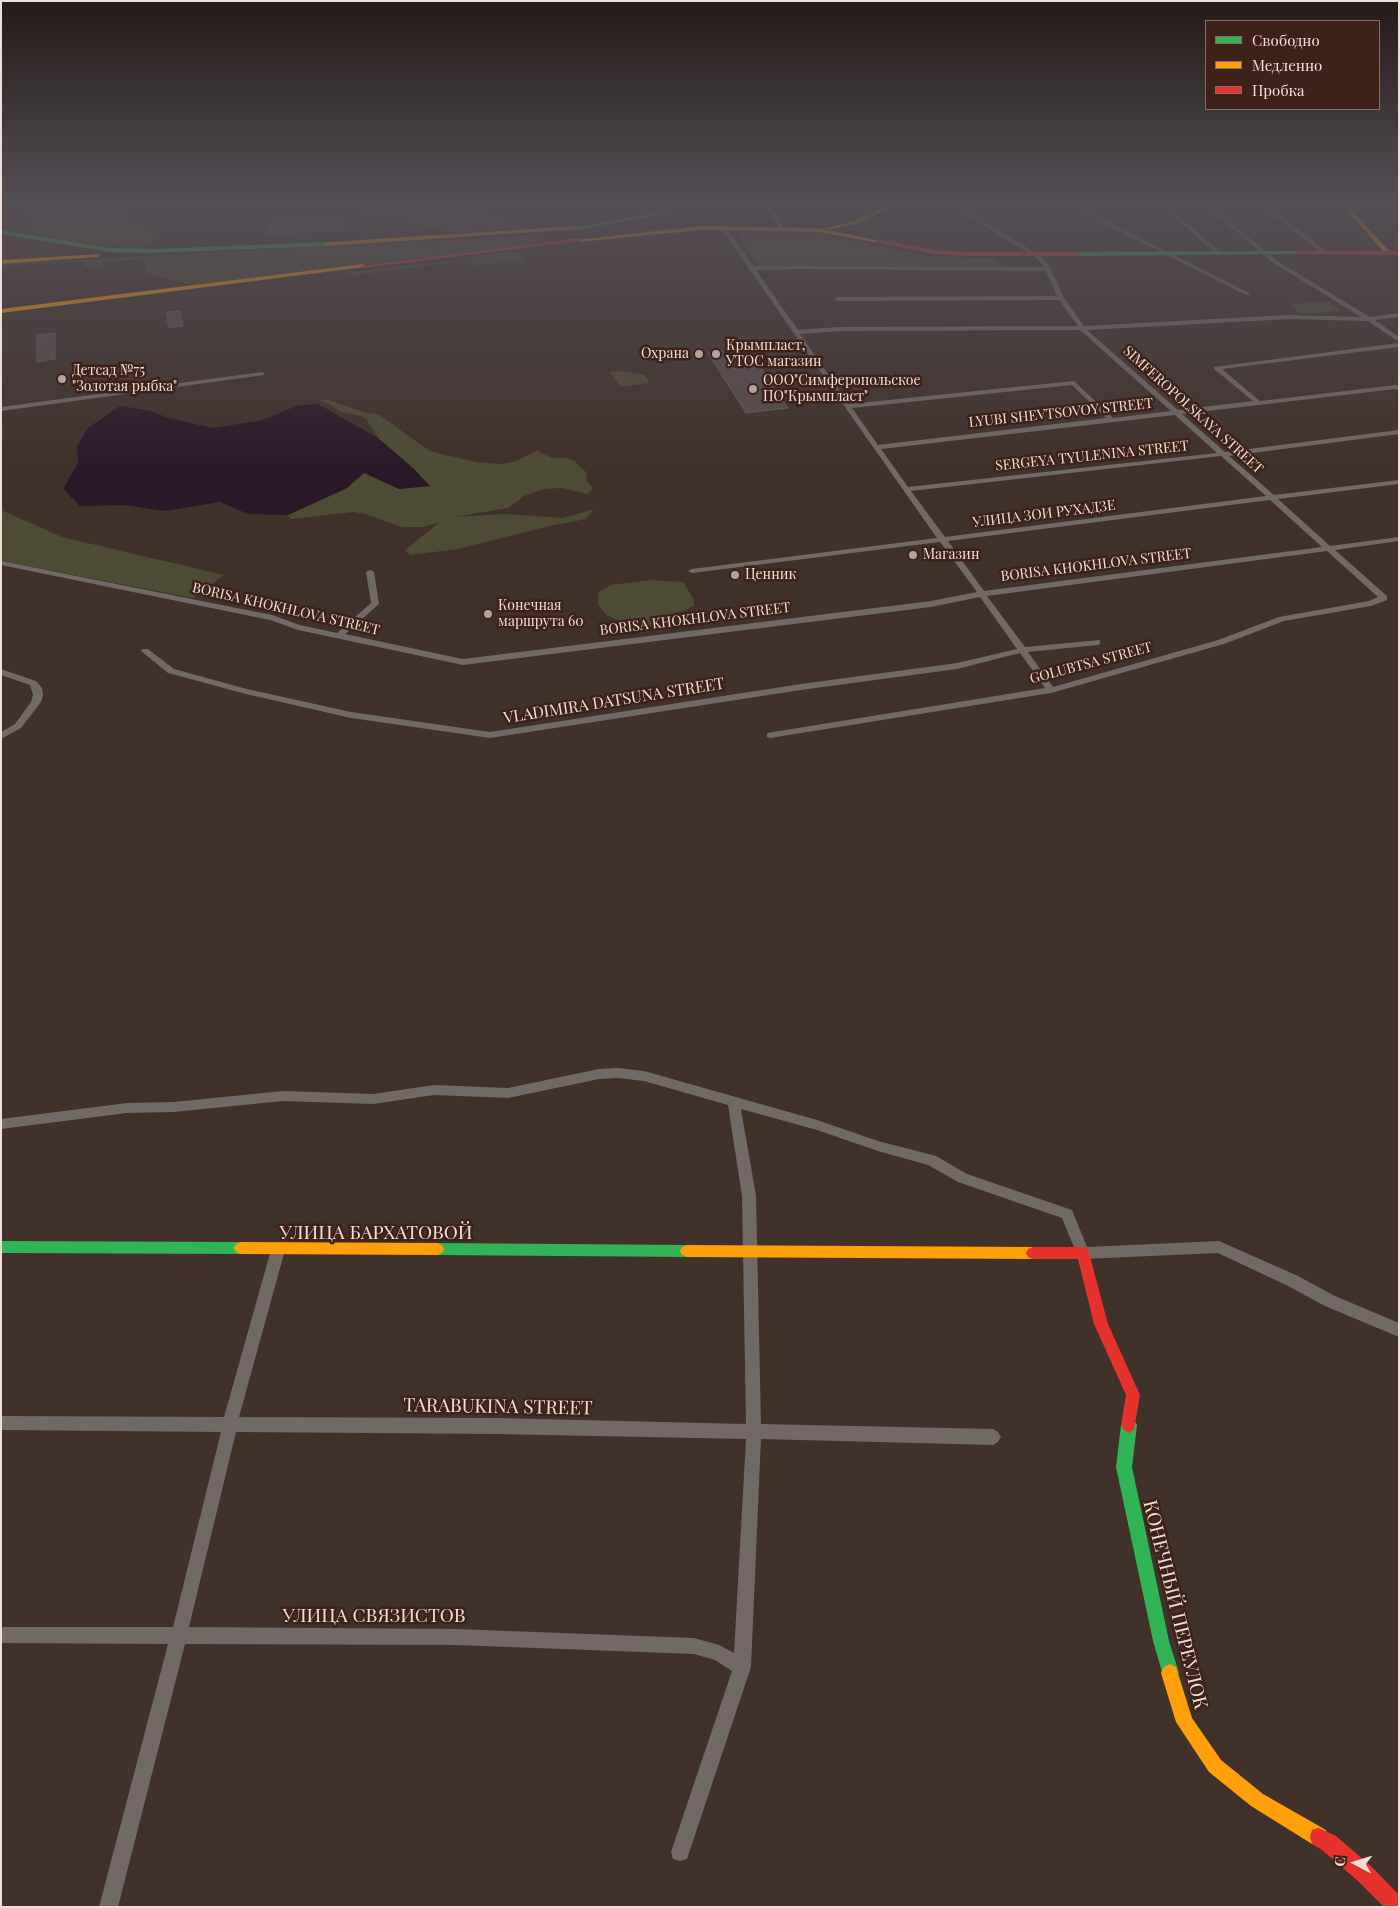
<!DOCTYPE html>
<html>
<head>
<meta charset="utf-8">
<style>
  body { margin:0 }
  #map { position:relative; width:1400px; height:1908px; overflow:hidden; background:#41312b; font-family:"Playfair Display",serif }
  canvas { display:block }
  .frame { position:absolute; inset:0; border:2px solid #f2ded8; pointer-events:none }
  .legend { position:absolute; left:1205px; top:20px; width:175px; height:90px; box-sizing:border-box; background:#3e221a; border:1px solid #866d66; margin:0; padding:6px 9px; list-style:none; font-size:15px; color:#f2ded8 }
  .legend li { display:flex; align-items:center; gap:10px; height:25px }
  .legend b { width:25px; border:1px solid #866d66 }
  .north { position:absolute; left:1330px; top:1838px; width:50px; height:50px; -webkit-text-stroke:4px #3e221a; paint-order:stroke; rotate:275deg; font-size:14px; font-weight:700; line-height:20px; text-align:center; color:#f2ded8 }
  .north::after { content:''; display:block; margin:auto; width:18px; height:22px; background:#f2ded8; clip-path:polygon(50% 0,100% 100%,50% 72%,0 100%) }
</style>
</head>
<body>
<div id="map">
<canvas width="1400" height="1908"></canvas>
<div class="frame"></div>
<ul class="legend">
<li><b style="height:6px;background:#30b455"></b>Свободно</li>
<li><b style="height:6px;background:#ff9f0a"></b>Медленно</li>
<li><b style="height:6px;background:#e5322d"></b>Пробка</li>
</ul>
<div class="north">С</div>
</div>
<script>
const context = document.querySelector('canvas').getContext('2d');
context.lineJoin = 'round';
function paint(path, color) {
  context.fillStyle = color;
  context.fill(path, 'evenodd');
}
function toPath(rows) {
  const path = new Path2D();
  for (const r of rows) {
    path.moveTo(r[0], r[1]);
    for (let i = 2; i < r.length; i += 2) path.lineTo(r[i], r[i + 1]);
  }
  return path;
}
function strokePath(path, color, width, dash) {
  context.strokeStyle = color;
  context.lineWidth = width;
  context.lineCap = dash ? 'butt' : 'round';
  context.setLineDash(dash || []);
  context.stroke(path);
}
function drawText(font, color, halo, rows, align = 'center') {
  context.font = font + ' "Playfair Display",serif';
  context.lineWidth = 5;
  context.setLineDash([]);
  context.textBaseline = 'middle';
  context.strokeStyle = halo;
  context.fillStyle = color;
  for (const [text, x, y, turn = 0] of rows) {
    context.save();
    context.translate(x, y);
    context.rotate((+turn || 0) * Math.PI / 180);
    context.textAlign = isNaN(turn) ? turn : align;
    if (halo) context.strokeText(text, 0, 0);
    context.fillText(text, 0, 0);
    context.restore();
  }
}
paint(toPath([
  [51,202,122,202,123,214,149,230,156,239,150,245,141,248,124,247,92,244,31,234,30,224,25,215,27,208,29,205,47,205],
  [319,202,460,202,523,227,456,233],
  [810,202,886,202,874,208,814,205],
  [737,233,815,233,934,257,997,258,1000,266,758,266],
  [533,235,539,239,533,244,195,285,146,274,145,259,104,262,103,267,88,268,81,262,1,266,1,264],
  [517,251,524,260,475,266,469,257],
  [458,260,463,261,350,276,344,275,347,272],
  [1330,302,1341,311,1300,314,1289,304],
  [621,371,645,375,649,383,621,387,609,372],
  [314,399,329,400,366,413,378,414,428,450,440,454,477,462,501,464,516,461,537,450,552,458,566,458,574,461,586,472,587,481,593,488,587,494,562,488,544,489,524,496,508,508,454,517,505,514,563,518,594,509,586,519,550,526,458,549,410,555,405,550,440,522,424,527,402,527,365,514,353,512,291,519,288,515,347,488,364,472,399,489,429,486,414,469,378,438,366,419,361,416,342,412,325,402],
  [1,510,62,537,224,575,193,598,1,561],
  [652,580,683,582,694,600,694,606,684,611,672,613,674,619,667,628,642,633,630,632,615,619,606,615,598,604,598,592,611,585]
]), '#4e4b35');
paint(toPath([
  [318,404,378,438,414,469,430,486,399,489,364,473,347,488,288,515,248,514,220,502,165,511,123,505,80,506,63,489,78,463,77,446,88,428,120,406,151,411,168,418,213,428,263,420,296,406]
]), '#2a1828');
const building = toPath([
  [346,216,344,230,265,234,269,220,346,216],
  [180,311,183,326,169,328,166,312,180,311],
  [55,333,55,359,37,362,37,335,55,333],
  [723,351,732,369,759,366,788,408,746,413,708,353,723,351]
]);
paint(building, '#584b4a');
strokePath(building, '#665857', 1);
paint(toPath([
  [945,202,951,202,1041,256,1051,269,1064,298,1084,326,1289,315,1361,317,1272,262,1201,202,1206,202,1276,260,1370,317,1399,313,1399,317,1375,320,1399,337,1399,342,1368,321,1289,319,1087,330,1178,410,1253,401,1214,369,1214,367,1399,343,1399,347,1222,369,1260,401,1396,385,1399,386,1399,391,1395,389,1182,414,1225,452,1399,430,1399,434,1229,456,1274,495,1399,480,1399,484,1278,499,1330,546,1399,537,1399,541,1335,550,1387,596,1387,600,1371,606,1284,621,1224,644,1051,693,770,738,767,737,767,733,1045,688,1020,653,957,669,801,690,490,738,351,718,246,694,168,673,141,651,142,649,148,649,174,669,247,689,351,712,490,732,801,684,957,663,1017,649,980,597,931,607,463,665,298,630,270,620,1,565,1,561,272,615,300,625,337,633,371,603,366,572,370,570,374,572,379,604,345,634,463,659,931,601,977,592,940,542,692,573,688,571,692,569,937,538,845,407,721,228,726,227,753,266,1044,267,1037,258,945,202],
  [799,269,1046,271,1057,296,837,297,834,299,837,301,1059,300,1078,326,840,327,798,330,756,270,799,269],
  [1080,330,1171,411,1113,418,1074,381,849,404,800,334,840,331,1080,330],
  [1072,385,1106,418,878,445,852,408,1072,385],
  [1175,415,1217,453,908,487,881,449,1175,415],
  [1221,456,1266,496,945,537,911,491,1221,456],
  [1270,500,1322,547,984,591,948,541,1270,500],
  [1327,551,1378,597,1369,601,1279,617,1218,640,1053,687,1028,652,1097,645,1100,644,1100,640,1025,647,987,596,1327,551],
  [1063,202,1069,202,1251,294,1246,295,1063,202],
  [1158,202,1163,202,1219,251,1219,253,1215,253,1158,202],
  [1274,202,1279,202,1282,205,1272,209,1326,251,1326,253,1322,253,1266,210,1266,208,1276,204,1274,202],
  [262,372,265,374,264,375,1,411,1,407,262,372],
  [1,669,36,681,42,688,43,695,41,702,21,728,1,739,1,732,15,724,31,702,33,695,30,685,1,675,1,669],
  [618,1068,644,1071,817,1120,878,1141,936,1156,967,1174,1072,1210,1087,1247,1219,1241,1298,1276,1335,1296,1399,1323,1399,1337,1325,1306,1288,1286,1218,1253,1083,1259,1078,1257,1062,1218,958,1182,928,1165,878,1151,817,1130,741,1109,756,1196,761,1424,993,1429,998,1432,1001,1437,998,1442,993,1445,761,1439,751,1667,687,1859,680,1861,673,1859,671,1852,732,1671,715,1660,694,1654,456,1645,185,1644,118,1907,99,1907,168,1644,1,1643,1,1627,173,1627,221,1432,1,1430,1,1416,224,1417,271,1250,273,1246,278,1244,283,1246,285,1250,239,1417,496,1418,746,1424,742,1196,728,1105,644,1081,618,1078,599,1079,508,1098,434,1095,373,1104,283,1101,174,1112,127,1113,1,1129,1,1119,127,1103,174,1102,283,1091,373,1094,434,1085,508,1088,599,1069,618,1068],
  [236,1432,496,1434,746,1439,734,1653,719,1645,694,1638,456,1629,189,1627,236,1432]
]), '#716965');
paint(toPath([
  [681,202,689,202,648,217,577,230,574,228,647,214,681,202],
  [764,202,769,202,785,230,781,230,764,202],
  [1,230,110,248,153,249,328,242,331,244,328,246,153,253,110,252,1,234,1,230],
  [1296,251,1298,254,1077,256,1074,254,1077,252,1296,251],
  [1,1241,241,1242,246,1244,248,1248,246,1252,241,1254,1,1253,1,1241],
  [437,1243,687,1245,692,1247,694,1251,692,1255,687,1257,437,1255,432,1253,430,1249,432,1245,437,1243],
  [1129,1417,1134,1420,1137,1425,1132,1467,1169,1641,1179,1673,1176,1679,1170,1682,1164,1679,1153,1641,1116,1467,1121,1425,1124,1420,1129,1417]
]), '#30b455');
paint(toPath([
  [895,202,902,202,859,223,828,230,825,228,855,221,895,202],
  [1339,202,1344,202,1389,251,1389,253,1385,253,1339,202],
  [577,226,579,229,328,246,325,244,328,242,577,226],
  [701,226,818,228,881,241,878,243,818,232,701,230,579,242,576,240,701,226],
  [100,254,98,257,1,264,1,260,100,254],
  [363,264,365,267,1,313,1,309,363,264],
  [241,1242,437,1243,442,1245,444,1249,442,1253,437,1255,241,1254,236,1252,234,1248,236,1244,241,1242],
  [687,1245,1033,1247,1038,1249,1040,1253,1038,1257,1033,1259,687,1257,682,1255,680,1251,682,1247,687,1245],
  [1170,1664,1176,1667,1192,1718,1221,1760,1263,1794,1326,1830,1328,1837,1326,1844,1319,1846,1312,1844,1251,1806,1209,1772,1176,1722,1161,1673,1164,1667,1170,1664]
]), '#ff9f0a');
paint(toPath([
  [579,238,581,241,363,268,360,266,579,238],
  [878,239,934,250,963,252,1077,252,1080,254,1077,256,963,256,934,254,876,242,878,239],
  [1296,251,1399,251,1399,255,1294,254,1296,251],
  [1033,1247,1083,1247,1088,1249,1108,1324,1140,1395,1134,1430,1129,1433,1124,1430,1121,1425,1126,1395,1094,1324,1078,1259,1033,1259,1028,1257,1026,1253,1028,1249,1033,1247],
  [1319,1828,1336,1836,1372,1867,1399,1895,1399,1907,1384,1907,1358,1881,1322,1850,1312,1844,1310,1837,1312,1830,1319,1828]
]), '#e5322d');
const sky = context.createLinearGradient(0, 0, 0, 469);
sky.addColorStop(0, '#241b18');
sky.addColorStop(0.43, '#544e55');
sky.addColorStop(1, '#544e5500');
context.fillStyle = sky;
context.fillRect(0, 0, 1400, 469);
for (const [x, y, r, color] of [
  [699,354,5,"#b4a19b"],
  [716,354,5,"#b4a19b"],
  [62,379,5,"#b4a19b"],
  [753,389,5,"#b4a19b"],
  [913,555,5,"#b4a19b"],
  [735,575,5,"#b4a19b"],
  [488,614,5,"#b4a19b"]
]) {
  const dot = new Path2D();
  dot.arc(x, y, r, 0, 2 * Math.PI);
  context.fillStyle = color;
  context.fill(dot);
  strokePath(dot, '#3e221a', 2);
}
drawText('14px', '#f2ded8', '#3e221a', [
  ["Крымпласт,",726,346],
  ["УТОС магазин",726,362],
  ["Охрана",689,354,"right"],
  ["Детсад №75",72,371],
  ["\"Золотая рыбка\"",72,387],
  ["ООО\"Симферопольское",763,381],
  ["ПО\"Крымпласт\"",763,397],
  ["Магазин",923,555],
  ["Ценник",745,575],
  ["Конечная",498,606],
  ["маршрута 60",498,622]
], 'left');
drawText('14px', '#f2ded8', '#3e221a', [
  ["SIMFEROPOLSKAYA STREET",1193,410,42],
  ["LYUBI SHEVTSOVOY STREET",1061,413,-6],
  ["SERGEYA TYULENINA STREET",1092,456,-6],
  ["УЛИЦА ЗОИ РУХАДЗЕ",1044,514,-7],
  ["BORISA KHOKHLOVA STREET",1096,565,-7],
  ["BORISA KHOKHLOVA STREET",286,609,13],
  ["BORISA KHOKHLOVA STREET",695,619,-7],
  ["GOLUBTSA STREET",1091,663,-15]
]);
drawText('16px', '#f2ded8', '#3e221a', [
  ["VLADIMIRA DATSUNA STREET",614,701,-9]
]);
drawText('19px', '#f2ded8', '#3e221a', [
  ["УЛИЦА БАРХАТОВОЙ",376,1233],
  ["TARABUKINA STREET",498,1407,1],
  ["КОНЕЧНЫЙ ПЕРЕУЛОК",1175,1605,76],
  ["УЛИЦА СВЯЗИСТОВ",374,1616]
]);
</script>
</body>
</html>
